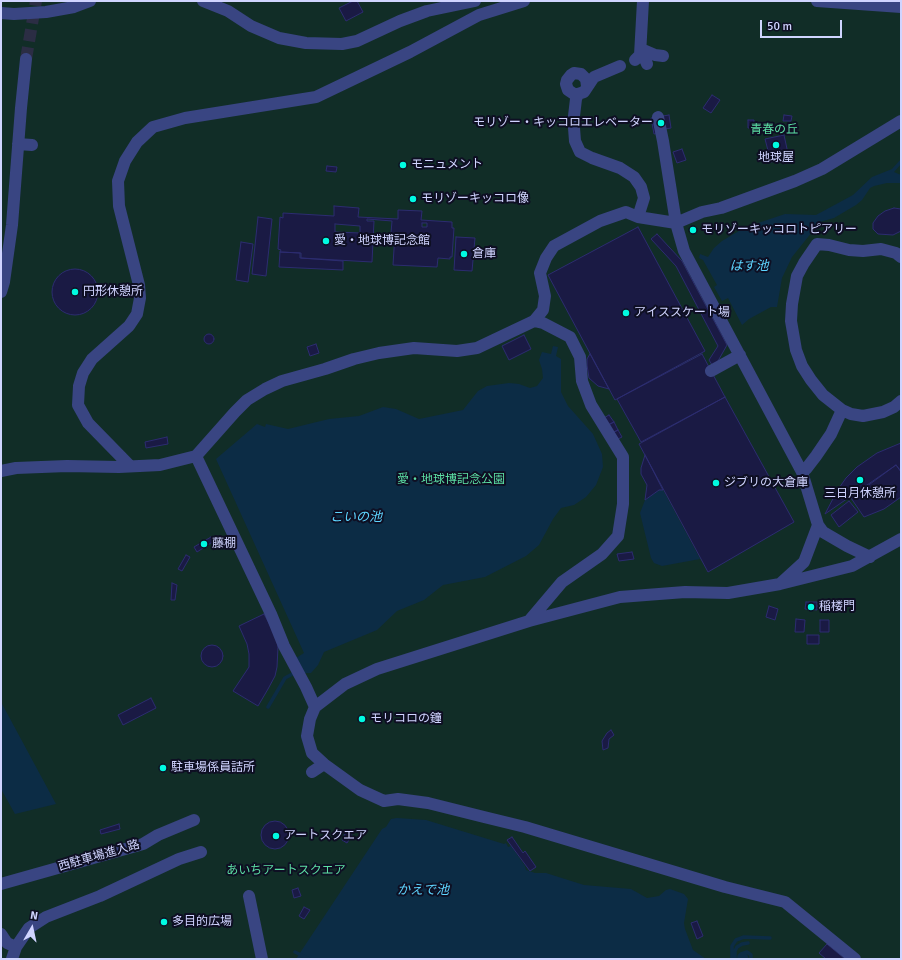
<!DOCTYPE html>
<html>
<head>
<meta charset="utf-8">
<style>
  body { margin:0 }
  #map { position:relative; width:902px; height:960px; overflow:hidden; background:#0e0f23; font-family:Signika,sans-serif }
  canvas { display:block }
  .frame { position:absolute; inset:0; border:2px solid #d0d4ff; pointer-events:none }
  .north { position:absolute; left:12px; top:908px; width:40px; height:40px; -webkit-text-stroke:3px #0e0f23; paint-order:stroke; rotate:9deg; font-size:11px; font-weight:700; line-height:16px; text-align:center; color:#d0d4ff }
  .north::after { content:''; display:block; margin:auto; width:14px; height:18px; background:#d0d4ff; clip-path:polygon(50% 0,100% 100%,50% 72%,0 100%) }
  .scale { position:absolute; left:760px; top:20px; width:82px; height:18px; box-sizing:border-box; border:2px solid #d0d4ff; border-top:0; padding-left:5px; font-size:12px; line-height:14px; white-space:nowrap; color:#d0d4ff; -webkit-text-stroke:3px #0e0f23; paint-order:stroke }
</style>
</head>
<body>
<div id="map">
<canvas width="902" height="960"></canvas>
<div class="frame"></div>
<div class="north">N</div>
<div class="scale">50 m</div>
</div>
<script>
const context = document.querySelector('canvas').getContext('2d');
context.lineJoin = 'round';
function paint(path, color) {
  context.fillStyle = color;
  context.fill(path, 'evenodd');
}
function toPath(rows) {
  const path = new Path2D();
  for (const r of rows) {
    if (r.length === 3) {
      path.moveTo(r[0] + r[2], r[1]);
      path.arc(r[0], r[1], r[2], 0, 2 * Math.PI);
      continue;
    }
    path.moveTo(r[0], r[1]);
    for (let i = 2; i < r.length; i += 2) path.lineTo(r[i], r[i + 1]);
  }
  return path;
}
function strokePath(path, color, width, dash) {
  context.strokeStyle = color;
  context.lineWidth = width;
  context.lineCap = dash ? 'butt' : 'round';
  context.setLineDash(dash || []);
  context.stroke(path);
}
function drawText(font, color, halo, rows, align = 'center') {
  context.font = font + ' Signika,"Noto Sans JP",sans-serif';
  context.lineWidth = 4;
  context.setLineDash([]);
  context.textBaseline = 'middle';
  context.strokeStyle = halo;
  context.fillStyle = color;
  for (const [text, x, y, turn = 0] of rows) {
    context.save();
    context.translate(x, y);
    context.rotate((+turn || 0) * Math.PI / 180);
    context.textAlign = isNaN(turn) ? turn : align;
    if (halo) context.strokeText(text, 0, 0);
    context.fillText(text, 0, 0);
    context.restore();
  }
}
paint(toPath([
  [1,1,901,1,901,959,1,959]
]), '#112d27');
paint(toPath([
  [901,159,901,164,894,172,901,175,901,183,887,183,874,186,870,188,862,200,856,205,834,218,820,222,792,257,782,278,777,307,771,307,749,319,742,325,728,298,722,301,714,287,717,285,703,260,699,258,700,254,708,257,714,248,722,241,744,228,761,222,785,214,816,215,853,195,872,177,892,169],
  [553,346,558,347,556,356,561,359,561,392,568,406,593,434,602,454,603,467,596,485,586,497,574,505,561,508,553,519,539,545,526,556,485,577,443,585,424,600,397,611,377,630,324,652,318,665,311,673,303,673,296,658,304,653,216,459,257,424,265,427,266,424,288,429,329,419,359,416,383,407,396,409,419,419,463,410,478,391,487,386,509,383,519,384,530,388,537,386,543,378,542,369,539,360,542,352,551,354],
  [659,490,663,490,700,559,662,566,654,563,651,558,640,513,645,500,651,494],
  [1,702,56,804,15,814,1,789],
  [397,818,426,820,504,844,506,843,508,847,511,846,525,866,526,870,535,873,546,873,584,885,631,889,647,898,659,896,666,890,670,889,684,894,688,899,684,923,685,929,693,950,706,959,296,959,382,829,386,827,391,819]
]), '#0c2c45');
strokePath(toPath([
  [268,707,285,678,296,672],
  [295,952,309,959],
  [732,959,732,946,736,940,744,937,770,938],
  [735,959,735,951,737,947,742,944,748,943],
  [739,959,739,956,741,954,747,952,751,955,751,959],
  [743,959,742,957,746,956,747,959]
]), '#0c2c45', 3.5);
const building = toPath([
  [353,1,357,1,363,12,346,21,339,8,353,1],
  [712,95,720,100,711,113,703,108,712,95],
  [669,115,671,128,665,129,666,132,654,134,651,118,669,115],
  [784,115,792,116,791,121,783,121,784,115],
  [748,120,754,120,754,128,748,128,748,120],
  [784,135,789,158,771,162,765,139,784,135],
  [682,149,686,160,677,163,673,152,682,149],
  [327,166,337,167,336,172,326,171,327,166],
  [334,206,359,208,358,217,398,219,398,210,422,211,421,220,452,222,452,228,454,228,452,257,450,257,450,259,438,258,437,267,393,265,395,233,391,233,392,221,367,219,367,221,374,221,372,262,301,258,301,253,280,252,281,250,278,249,280,217,283,218,283,213,334,216,334,206],
  [422,223,427,223,427,227,422,227,422,223],
  [335,224,360,226,360,233,335,232,335,224],
  [894,208,901,209,901,231,893,235,878,234,873,229,873,223,878,216,885,211,894,208],
  [258,217,272,219,266,276,252,274,258,217],
  [638,227,705,351,615,400,548,275,638,227],
  [657,234,682,261,727,345,714,368,709,360,718,346,676,266,651,239,657,234],
  [456,237,475,238,472,271,454,270,456,237],
  [241,242,253,244,248,282,236,280,241,242],
  [280,252,300,253,300,258,343,261,343,270,279,267,280,252],
  [75,292,23],
  [209,339,5],
  [524,335,531,349,509,360,502,346,524,335],
  [316,344,319,353,310,356,307,347,316,344],
  [590,354,609,389,598,386,589,378,587,365,587,359,590,354],
  [702,354,725,397,641,442,617,399,702,354],
  [725,397,794,522,708,572,639,444,725,397],
  [609,415,614,422,606,426,602,419,609,415],
  [614,422,618,430,610,434,606,426,614,422],
  [618,430,622,437,614,441,610,434,618,430],
  [167,437,168,444,146,448,145,442,167,437],
  [901,443,901,471,896,465,825,514,837,491,846,478,857,467,877,453,901,443],
  [645,455,663,490,659,490,645,500,647,485,641,474,641,468,645,455],
  [896,465,901,472,901,497,884,509,864,517,851,498,896,465],
  [849,501,858,512,839,527,831,515,849,501],
  [211,537,214,541,197,552,194,547,211,537],
  [632,552,634,559,619,561,617,554,632,552],
  [186,555,190,557,182,571,178,569,186,555],
  [172,583,177,585,175,600,171,600,172,583],
  [806,602,817,602,817,610,805,609,806,602],
  [769,606,778,609,775,620,766,617,769,606],
  [264,614,276,636,278,647,277,667,275,676,268,689,258,706,233,691,249,667,249,654,247,644,239,626,264,614],
  [796,619,805,620,804,632,795,632,796,619],
  [820,620,829,620,829,632,820,632,820,620],
  [807,635,819,635,819,644,807,644,807,635],
  [212,656,11],
  [151,698,156,708,123,725,118,715,151,698],
  [611,730,614,735,609,739,608,748,603,750,602,741,607,733,611,730],
  [165,765,167,769,162,771,160,767,165,765],
  [275,835,14],
  [119,824,120,829,101,834,100,830,119,824],
  [346,832,352,835,347,843,342,840,346,832],
  [512,837,523,853,525,851,536,867,530,871,507,840,512,837],
  [298,888,301,896,294,898,292,890,298,888],
  [304,907,310,910,304,919,299,916,304,907],
  [697,921,703,936,697,939,691,923,697,921],
  [827,944,845,959,826,959,819,953,827,944]
]);
paint(building, '#1a1a44');
strokePath(building, '#2c2c70', 1);
strokePath(toPath([
  [26,59,36,1]
]), '#2b2d44', 12, [12, 6]);
strokePath(toPath([
  [203,1,228,11,251,26,279,38,306,43,342,44,357,41,400,21,427,11,475,1],
  [817,1,901,7],
  [1,13,14,14,46,12,74,7,90,1],
  [641,49,655,55,663,56],
  [641,49,647,64],
  [635,60,640,55,643,1],
  [587,86,586,79,581,74,574,73,571,75,567,80,566,84,568,90,574,94,578,94,584,92,594,77,620,66],
  [578,94,576,99,574,116,574,128,575,141,580,152,592,158,620,168,634,177,641,187,644,198,638,217],
  [658,117,663,141,676,223,684,251,802,472,818,525,804,562,781,583],
  [18,144,32,145],
  [901,257,896,253,881,249,863,251,849,250,829,245,817,244,804,263,797,276,792,304,791,321,796,350,802,366,811,380,823,395,842,410,851,414,863,416,883,412,894,407,901,401],
  [1,292,4,282,12,225,21,108,26,59],
  [711,371,740,355],
  [196,456,235,412,247,400,265,389,282,381,325,369,354,359,379,353,414,348,457,351,477,348,534,321,543,310,545,296,540,273,546,258,554,246,600,221,626,212,638,217,676,223,702,212,721,208,795,181,822,169,901,121],
  [130,466,88,423,78,405,79,386,83,373,92,359,129,326,137,314,140,298,139,285,119,206,118,181,125,161,137,142,153,127,185,118,316,97,410,52,479,15,524,1],
  [1,471,16,468,67,466,119,467,160,465,196,456,271,614,284,646,306,687,315,707,310,719,307,736,312,753,324,764,360,790,384,801,398,799,428,803,484,817,525,827,725,887,785,902,855,959],
  [802,472,806,469,816,456,831,434,842,410],
  [818,525,823,532,847,546,870,557],
  [529,621,562,582,602,554,618,536,623,504,623,457,591,405,582,381,580,357,570,337,543,323,534,321],
  [315,707,345,684,377,669,529,621,620,597,685,592,728,593,780,584,852,566,901,539],
  [312,772,324,764],
  [1,884,143,844,158,835,194,820],
  [249,896,262,959],
  [1,934,7,943,16,947],
  [12,959,16,947,29,928,46,917,100,896,179,859,201,852]
]), '#394582', 12);
for (const [x, y, r, color] of [
  [661,123,4,"#00fbe2"],
  [776,145,4,"#00fbe2"],
  [403,165,4,"#00fbe2"],
  [413,199,4,"#00fbe2"],
  [693,230,4,"#00fbe2"],
  [326,241,4,"#00fbe2"],
  [464,254,4,"#00fbe2"],
  [75,292,4,"#00fbe2"],
  [626,313,4,"#00fbe2"],
  [860,480,4,"#00fbe2"],
  [716,483,4,"#00fbe2"],
  [204,544,4,"#00fbe2"],
  [811,607,4,"#00fbe2"],
  [362,719,4,"#00fbe2"],
  [163,768,4,"#00fbe2"],
  [276,836,4,"#00fbe2"],
  [164,922,4,"#00fbe2"]
]) {
  const dot = new Path2D();
  dot.arc(x, y, r, 0, 2 * Math.PI);
  context.fillStyle = color;
  context.fill(dot);
  strokePath(dot, '#0e0f23', 1.5);
}
drawText('12px', '#d0d4ff', '#0e0f23', [
  ["モリゾー・キッコロエレベーター",653,123,"right"],
  ["地球屋",776,158,"center"],
  ["モニュメント",411,165],
  ["モリゾーキッコロ像",421,199],
  ["モリゾーキッコロトピアリー",701,230],
  ["愛・地球博記念館",334,241],
  ["倉庫",472,254],
  ["円形休憩所",83,292],
  ["アイススケート場",634,313],
  ["ジブリの大倉庫",724,483],
  ["三日月休憩所",860,494,"center"],
  ["藤棚",212,544],
  ["稲楼門",819,607],
  ["モリコロの鐘",370,719],
  ["駐車場係員詰所",171,768],
  ["アートスクエア",284,836],
  ["多目的広場",172,922]
], 'left');
drawText('12px', '#5cdfa4', '#0e0f23', [
  ["青春の丘",774,130],
  ["愛・地球博記念公園",451,480],
  ["あいちアートスクエア",286,871]
]);
drawText('12px', '#d0d4ff', '#0e0f23', [
  ["西駐車場進入路",99,856,-16]
]);
drawText('italic 13px', '#5ed5ff', '#0e0f23', [
  ["はす池",749,267],
  ["こいの池",356,518],
  ["かえで池",423,891]
]);
</script>
</body>
</html>
